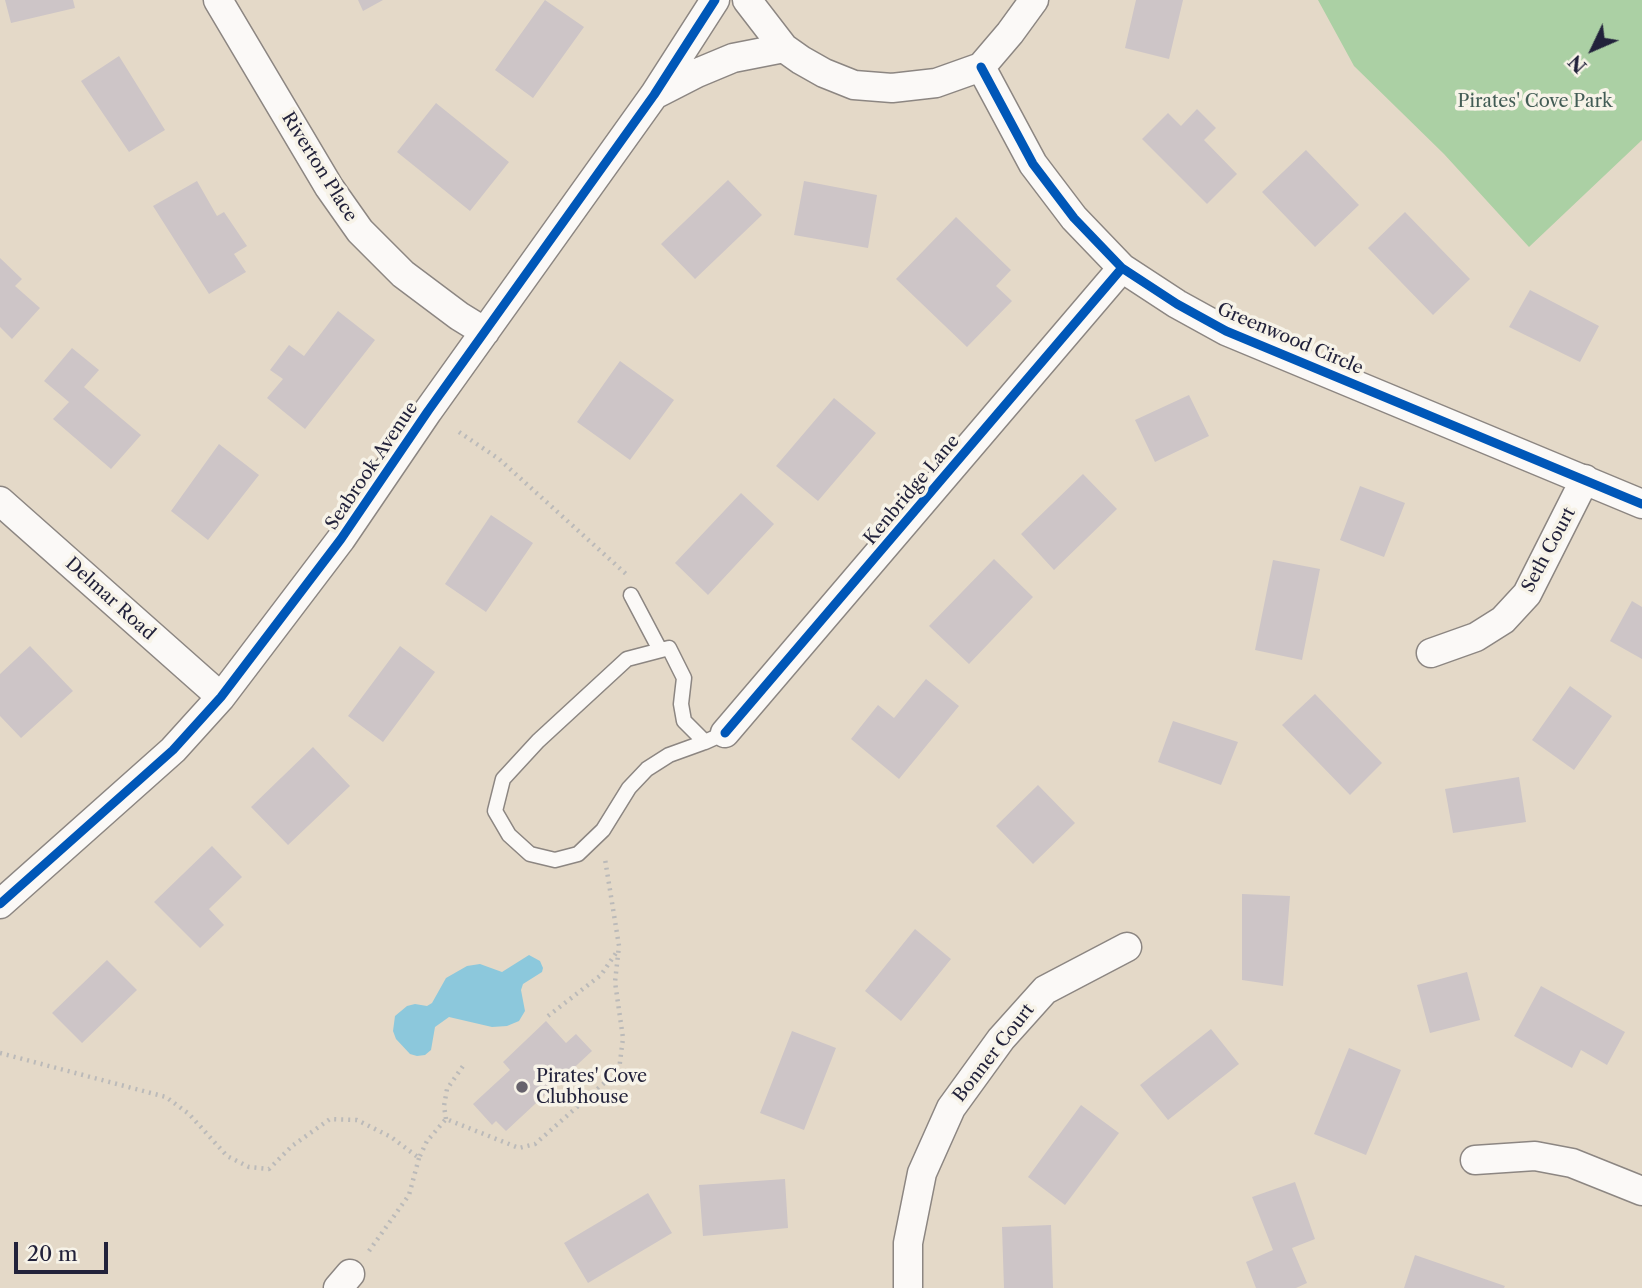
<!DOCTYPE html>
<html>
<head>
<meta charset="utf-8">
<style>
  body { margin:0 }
  #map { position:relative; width:1642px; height:1288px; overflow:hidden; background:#e4d9c8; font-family:"Libre Caslon Text",serif }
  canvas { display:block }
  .north { position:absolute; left:1558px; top:14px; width:70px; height:70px; -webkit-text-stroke:5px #f7f3e8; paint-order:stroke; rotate:226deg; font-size:19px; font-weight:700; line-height:28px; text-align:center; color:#22223b }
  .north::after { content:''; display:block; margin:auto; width:24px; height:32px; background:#22223b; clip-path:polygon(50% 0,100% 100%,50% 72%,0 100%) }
  .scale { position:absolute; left:14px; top:1242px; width:94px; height:32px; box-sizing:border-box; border:4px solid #22223b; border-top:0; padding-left:9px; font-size:21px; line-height:24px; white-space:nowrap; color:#22223b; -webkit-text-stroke:5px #f7f3e8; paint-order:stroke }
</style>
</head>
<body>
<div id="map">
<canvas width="1642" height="1288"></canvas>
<div class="north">N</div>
<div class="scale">20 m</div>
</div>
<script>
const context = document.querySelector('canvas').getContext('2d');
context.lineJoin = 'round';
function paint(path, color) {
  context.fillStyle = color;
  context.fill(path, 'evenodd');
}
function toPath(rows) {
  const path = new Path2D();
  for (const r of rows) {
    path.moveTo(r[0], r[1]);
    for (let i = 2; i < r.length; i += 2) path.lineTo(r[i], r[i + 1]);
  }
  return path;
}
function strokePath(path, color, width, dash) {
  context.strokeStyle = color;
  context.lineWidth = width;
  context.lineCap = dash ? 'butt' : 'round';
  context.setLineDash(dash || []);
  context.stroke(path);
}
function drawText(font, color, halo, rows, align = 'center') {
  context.font = font + ' "Libre Caslon Text",serif';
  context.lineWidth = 7;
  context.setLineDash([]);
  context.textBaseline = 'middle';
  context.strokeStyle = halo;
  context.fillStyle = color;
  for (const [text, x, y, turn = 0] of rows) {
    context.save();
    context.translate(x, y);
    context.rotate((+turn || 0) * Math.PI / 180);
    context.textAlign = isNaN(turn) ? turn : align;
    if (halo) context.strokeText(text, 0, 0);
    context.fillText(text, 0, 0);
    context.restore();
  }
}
paint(toPath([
  [1318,0,1642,0,1642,140,1529,247,1444,154,1354,66]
]), '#abd0a4');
paint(toPath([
  [529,955,540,961,543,968,542,972,523,984,521,990,525,1011,519,1021,507,1026,492,1027,449,1017,435,1027,431,1050,425,1055,417,1056,410,1054,396,1039,393,1031,395,1016,407,1006,415,1004,427,1006,432,1003,446,978,467,966,480,964,502,972]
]), '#8cc8dc');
paint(toPath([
  [5,0,73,0,75,8,11,23],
  [358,0,383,0,363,11],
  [545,0,584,27,533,98,495,70],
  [1136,0,1183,0,1169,59,1125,48],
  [119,56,165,130,129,152,81,81],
  [436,103,509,162,470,211,397,152],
  [1197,109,1216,128,1204,140,1237,174,1207,204,1142,139,1168,113,1181,126],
  [1306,150,1359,205,1315,247,1262,192],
  [728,180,762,215,695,279,661,244],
  [197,181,217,216,224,212,247,246,234,254,246,272,209,294,153,206],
  [804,181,877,195,868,248,794,235],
  [1405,212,1470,279,1433,315,1368,248],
  [956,217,1011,270,996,286,1012,301,967,347,896,279],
  [0,258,22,279,15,286,40,308,12,339,0,327],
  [1530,290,1599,326,1580,362,1509,327],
  [338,311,375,340,305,429,267,398,283,379,270,370,289,345,304,356],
  [72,348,99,370,84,387,141,435,111,469,53,419,69,402,44,381],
  [620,361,674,400,630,460,577,422],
  [1189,395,1209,436,1155,462,1135,420],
  [834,398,876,433,818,501,776,466],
  [219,444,259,475,208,540,171,511],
  [1083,474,1117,509,1054,570,1021,534],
  [1360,486,1405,503,1384,557,1340,540],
  [741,493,774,524,708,595,675,563],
  [491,515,533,543,486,612,445,584],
  [994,559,1033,597,969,664,929,626],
  [1273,560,1320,569,1302,660,1255,650],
  [1632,601,1642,607,1642,659,1610,641],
  [30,646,73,691,21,738,0,716,0,674],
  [400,646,435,672,383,742,348,716],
  [926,679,959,706,899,779,851,739,878,705,894,718],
  [1570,686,1612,716,1574,770,1532,740],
  [1315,694,1382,763,1350,795,1282,725],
  [1173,721,1238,742,1221,785,1158,762],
  [313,747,350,786,288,845,251,807],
  [1519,777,1526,822,1453,833,1445,789],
  [1038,785,1075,823,1033,864,996,826],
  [212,846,242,877,209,909,224,925,200,948,154,902],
  [1242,894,1290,896,1283,986,1242,980],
  [915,929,951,959,901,1021,865,991],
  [107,960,137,990,82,1043,52,1013],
  [1467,972,1480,1020,1430,1033,1417,985],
  [1541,986,1625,1032,1607,1065,1581,1050,1572,1068,1514,1036],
  [546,1021,566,1043,576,1034,592,1051,506,1131,496,1121,492,1125,473,1104,510,1070,503,1062],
  [1211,1029,1239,1064,1168,1120,1140,1085],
  [792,1031,836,1048,804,1130,760,1113],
  [1349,1048,1401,1070,1366,1155,1314,1134],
  [1081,1105,1119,1133,1065,1205,1028,1177],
  [785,1179,788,1228,703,1236,699,1185],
  [1295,1182,1315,1239,1292,1248,1307,1283,1296,1288,1256,1288,1246,1262,1273,1250,1252,1197],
  [648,1193,672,1233,588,1283,564,1243],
  [1051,1225,1053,1288,1004,1288,1002,1227],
  [1415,1255,1505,1286,1504,1288,1404,1288]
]), '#cdc5c7');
const service = toPath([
  [631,595,660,650],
  [705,742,669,755,647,769,629,788,603,830,578,854,555,860,530,854,509,835,495,811,503,779,538,741,627,659,669,648,684,678,681,704,684,721,705,742,725,733]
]);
const minor = toPath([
  [218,0,329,187,360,231,403,274,459,316,485,332],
  [747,0,784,48,801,60,824,73,854,85,892,88,936,83,981,67,1010,33,1034,0],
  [981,67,1033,164,1074,218,1122,268,1177,304,1226,331,1642,504],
  [656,94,697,73,733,58,784,48],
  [0,501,221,697],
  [1431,653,1476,637,1503,620,1527,594,1585,479],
  [725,733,1122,268],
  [0,904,173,750,221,697,341,539,428,411,654,95,715,0],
  [1475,1160,1535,1156,1572,1163,1642,1191],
  [338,1288,350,1274],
  [908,1288,908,1243,922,1173,951,1108,1001,1039,1045,990,1127,947]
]);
strokePath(service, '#8c8682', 17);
strokePath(minor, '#8c8682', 31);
strokePath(toPath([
  [459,432,499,459,626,574],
  [548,1016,601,975,616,953],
  [0,1053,166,1097,189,1114,227,1156,249,1167,269,1169,292,1146,330,1119,357,1120,391,1137,419,1158,427,1141,446,1119,519,1148,535,1144,619,1070,623,1038,615,982,619,946,605,859],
  [446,1119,444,1106,447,1089,463,1066],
  [369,1251,409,1195,419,1158]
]), '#bbbab9', 4.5, [2, 5]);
strokePath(service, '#fbf9f7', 14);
strokePath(minor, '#fbf9f7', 28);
strokePath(toPath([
  [981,67,1033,164,1074,218,1122,268,1177,304,1226,331,1642,504],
  [725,733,1122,268],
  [0,904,173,750,221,697,341,539,428,411,654,95,715,0]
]), '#0057b8', 9);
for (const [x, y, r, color] of [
  [522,1087,7,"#66626c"]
]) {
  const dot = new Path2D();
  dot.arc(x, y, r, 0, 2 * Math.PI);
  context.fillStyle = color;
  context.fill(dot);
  strokePath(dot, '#f7f3e8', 2.5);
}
drawText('18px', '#425c55', '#f7f3e8', [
  ["Pirates' Cove Park",1535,102]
]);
drawText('18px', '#22223b', '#f7f3e8', [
  ["Riverton Place",319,167,58],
  ["Greenwood Circle",1290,339,23],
  ["Seabrook Avenue",372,466,-56],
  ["Kenbridge Lane",912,490,-50],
  ["Seth Court",1549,550,-62],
  ["Delmar Road",110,599,42],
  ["Bonner Court",994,1053,-52]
]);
drawText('18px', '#22223b', '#f7f3e8', [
  ["Pirates' Cove",536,1077],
  ["Clubhouse",536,1098]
], 'left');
</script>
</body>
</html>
